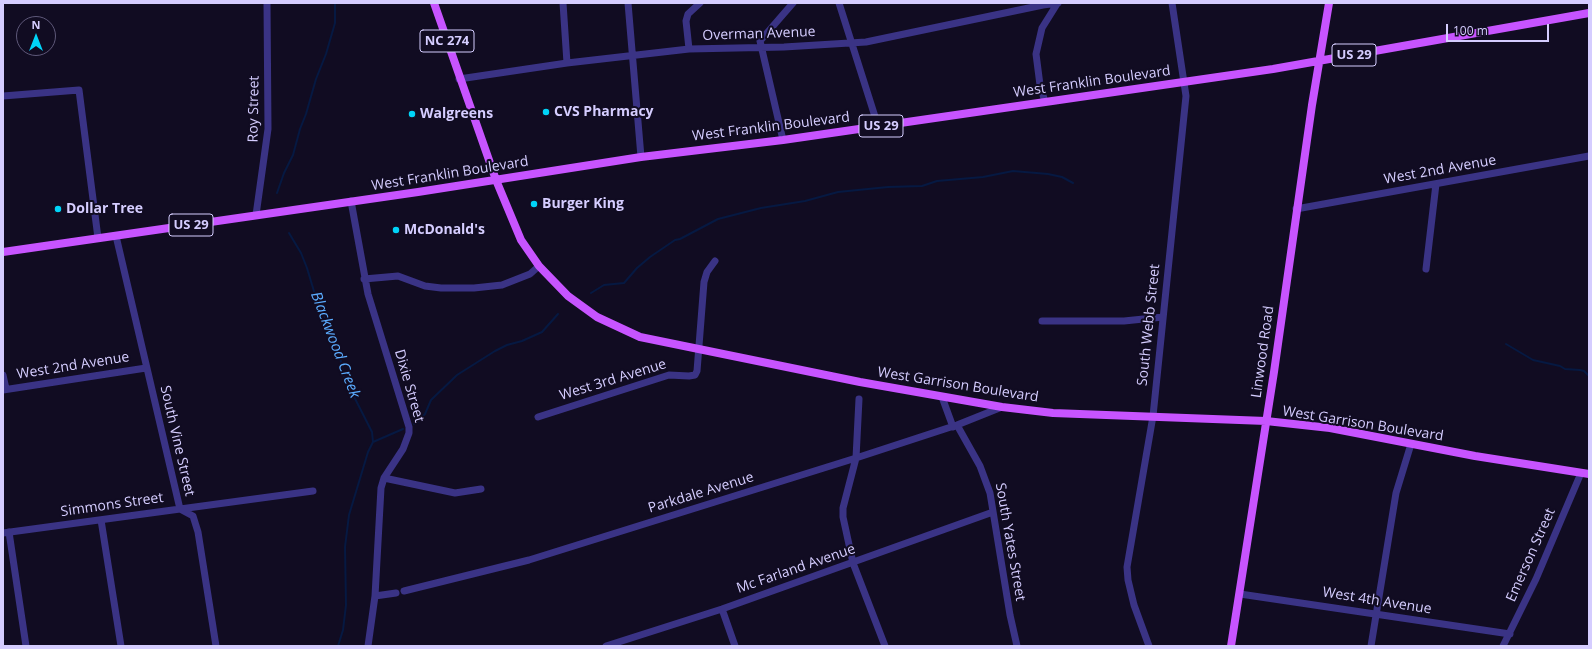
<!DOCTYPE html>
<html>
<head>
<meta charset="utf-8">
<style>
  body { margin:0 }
  #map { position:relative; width:1592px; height:649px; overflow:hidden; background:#110c22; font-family:"Open Sans",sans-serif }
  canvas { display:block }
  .frame { position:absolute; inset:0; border:4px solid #d5cdff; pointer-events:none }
  .north { position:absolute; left:16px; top:16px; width:40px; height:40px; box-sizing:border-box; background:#110c22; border:1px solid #5f597a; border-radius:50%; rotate:0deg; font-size:11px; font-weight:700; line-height:16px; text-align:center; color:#d5cdff }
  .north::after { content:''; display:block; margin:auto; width:14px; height:18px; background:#00d4f8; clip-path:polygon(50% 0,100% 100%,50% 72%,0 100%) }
  .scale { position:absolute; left:1446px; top:24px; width:103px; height:18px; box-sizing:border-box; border:2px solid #d5cdff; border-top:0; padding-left:5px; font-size:12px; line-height:14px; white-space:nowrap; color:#d5cdff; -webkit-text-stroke:3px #110c22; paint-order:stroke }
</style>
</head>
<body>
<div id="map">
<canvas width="1592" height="649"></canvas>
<div class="frame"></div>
<div class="north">N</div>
<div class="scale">100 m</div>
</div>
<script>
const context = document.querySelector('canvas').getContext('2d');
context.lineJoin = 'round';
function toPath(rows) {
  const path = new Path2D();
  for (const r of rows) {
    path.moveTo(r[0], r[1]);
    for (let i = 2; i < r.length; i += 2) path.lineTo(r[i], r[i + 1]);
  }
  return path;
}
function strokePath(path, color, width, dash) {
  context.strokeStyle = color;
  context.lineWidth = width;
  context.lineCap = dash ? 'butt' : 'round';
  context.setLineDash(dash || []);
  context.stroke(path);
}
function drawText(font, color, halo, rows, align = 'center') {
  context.font = font + ' "Open Sans",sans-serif';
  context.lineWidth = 4;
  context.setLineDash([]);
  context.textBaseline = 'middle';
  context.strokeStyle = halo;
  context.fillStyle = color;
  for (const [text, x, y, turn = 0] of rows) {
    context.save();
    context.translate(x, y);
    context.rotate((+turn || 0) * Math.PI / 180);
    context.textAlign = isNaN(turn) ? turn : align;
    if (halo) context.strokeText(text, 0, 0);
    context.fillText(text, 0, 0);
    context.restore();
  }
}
strokePath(toPath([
  [277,193,284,173,293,155,300,129,306,114,316,79,326,54,335,23,335,3],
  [289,233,301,253,307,268,319,308,327,321,339,352,344,377,372,432,373,442,368,452,349,515,345,547,346,605,343,630,338,646],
  [591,293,604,285,624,283,637,268,650,257,675,240,680,239,718,219,761,208,805,201,838,192,888,187,922,186,937,181,983,177,1013,171,1048,174,1062,177,1073,183],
  [1506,344,1533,360,1560,366,1565,369,1580,370,1584,371,1589,376],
  [414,424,417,423,425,414,431,400,457,375,495,351,507,345,522,341,542,332,558,314],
  [373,442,403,429]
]), '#061942', 2);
strokePath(toPath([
  [563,3,567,63],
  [628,3,641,157],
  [839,3,878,126],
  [689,49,686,21,688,14,700,3],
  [459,79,567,63,689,49,784,47,866,42,1043,5,1058,3],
  [3,96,79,90,98,238],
  [1045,102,1040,85,1036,54,1042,28,1057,4],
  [783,140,760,41,793,3],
  [351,201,368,294,409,427,409,433,403,449,384,478,381,488,375,596,368,646],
  [1296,209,1589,156],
  [256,215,268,129,267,3],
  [116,236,180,509,193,516,198,532,216,646],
  [1426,269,1436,184],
  [364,279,398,276,425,286,441,288,474,288,502,285,530,274,539,266],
  [1042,321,1124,321,1163,317],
  [3,375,6,389],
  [3,390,146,368],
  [942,397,953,427],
  [859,399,856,458,843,508,843,517,853,563,885,646],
  [538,417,669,375,689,376,695,375,697,371,704,282,707,272,715,261],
  [957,425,980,466,990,493,1010,615,1017,646],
  [384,478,455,493,481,489],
  [101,520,121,646],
  [9,532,26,646],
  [3,533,313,491],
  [404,591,529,560,856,458,957,425,1002,407],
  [1240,594,1510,634],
  [375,596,396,593],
  [722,609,735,646],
  [606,646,722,609,993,512],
  [1149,646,1134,605,1128,580,1127,567,1153,416,1186,96,1172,3],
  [1371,646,1396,493,1411,444],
  [1503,646,1536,579,1581,473]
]), '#3a3385', 7);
strokePath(toPath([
  [434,3,496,180,521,240,539,266,568,296,597,317,640,337,860,382,1002,407,1053,413,1266,421,1330,428,1475,456,1589,474],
  [3,252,418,192,641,157,783,140,1273,69,1589,13],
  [1231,646,1274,372,1312,105,1329,3]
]), '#c754ff', 8);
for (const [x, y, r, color] of [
  [546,112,4,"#00d4f8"],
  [412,114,4,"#00d4f8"],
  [534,204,4,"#00d4f8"],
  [58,209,4,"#00d4f8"],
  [396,230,4,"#00d4f8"]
]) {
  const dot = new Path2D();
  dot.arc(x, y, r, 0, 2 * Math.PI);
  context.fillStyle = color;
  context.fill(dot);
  strokePath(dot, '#110c22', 1.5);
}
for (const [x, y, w] of [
  [447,41,54],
  [1354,55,44],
  [881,126,44],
  [191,225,44]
]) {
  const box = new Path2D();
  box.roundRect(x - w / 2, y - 11, w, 22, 3);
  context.fillStyle = '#110c22';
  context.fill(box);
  strokePath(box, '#d5cdff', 1);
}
drawText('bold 13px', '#d5cdff', null, [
  ["NC 274",447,41],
  ["US 29",1354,55],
  ["US 29",881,126],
  ["US 29",191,225]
]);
drawText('14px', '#d5cdff', '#110c22', [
  ["Overman Avenue",759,34,-2],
  ["West Franklin Boulevard",1092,82,-8],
  ["Roy Street",254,109,-89],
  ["West Franklin Boulevard",771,127,-7],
  ["West 2nd Avenue",1440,170,-10],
  ["West Franklin Boulevard",450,174,-9],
  ["South Webb Street",1149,325,-84],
  ["Linwood Road",1263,352,-82],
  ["West 2nd Avenue",73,366,-9],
  ["West 3rd Avenue",613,380,-17],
  ["West Garrison Boulevard",958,385,9],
  ["Dixie Street",409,386,74],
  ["West Garrison Boulevard",1363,424,9],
  ["South Vine Street",177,441,77],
  ["Parkdale Avenue",701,493,-17],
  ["Simmons Street",112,505,-8],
  ["South Yates Street",1010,542,80],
  ["Emerson Street",1531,555,-66],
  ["Mc Farland Avenue",796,569,-19],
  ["West 4th Avenue",1377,601,9]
]);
drawText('bold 14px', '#d5cdff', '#110c22', [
  ["CVS Pharmacy",554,112],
  ["Walgreens",420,114],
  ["Burger King",542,204],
  ["Dollar Tree",66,209],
  ["McDonald's",404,230]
], 'left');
drawText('italic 15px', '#5bacff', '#110c22', [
  ["Blackwood Creek",335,345,69]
]);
</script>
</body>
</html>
